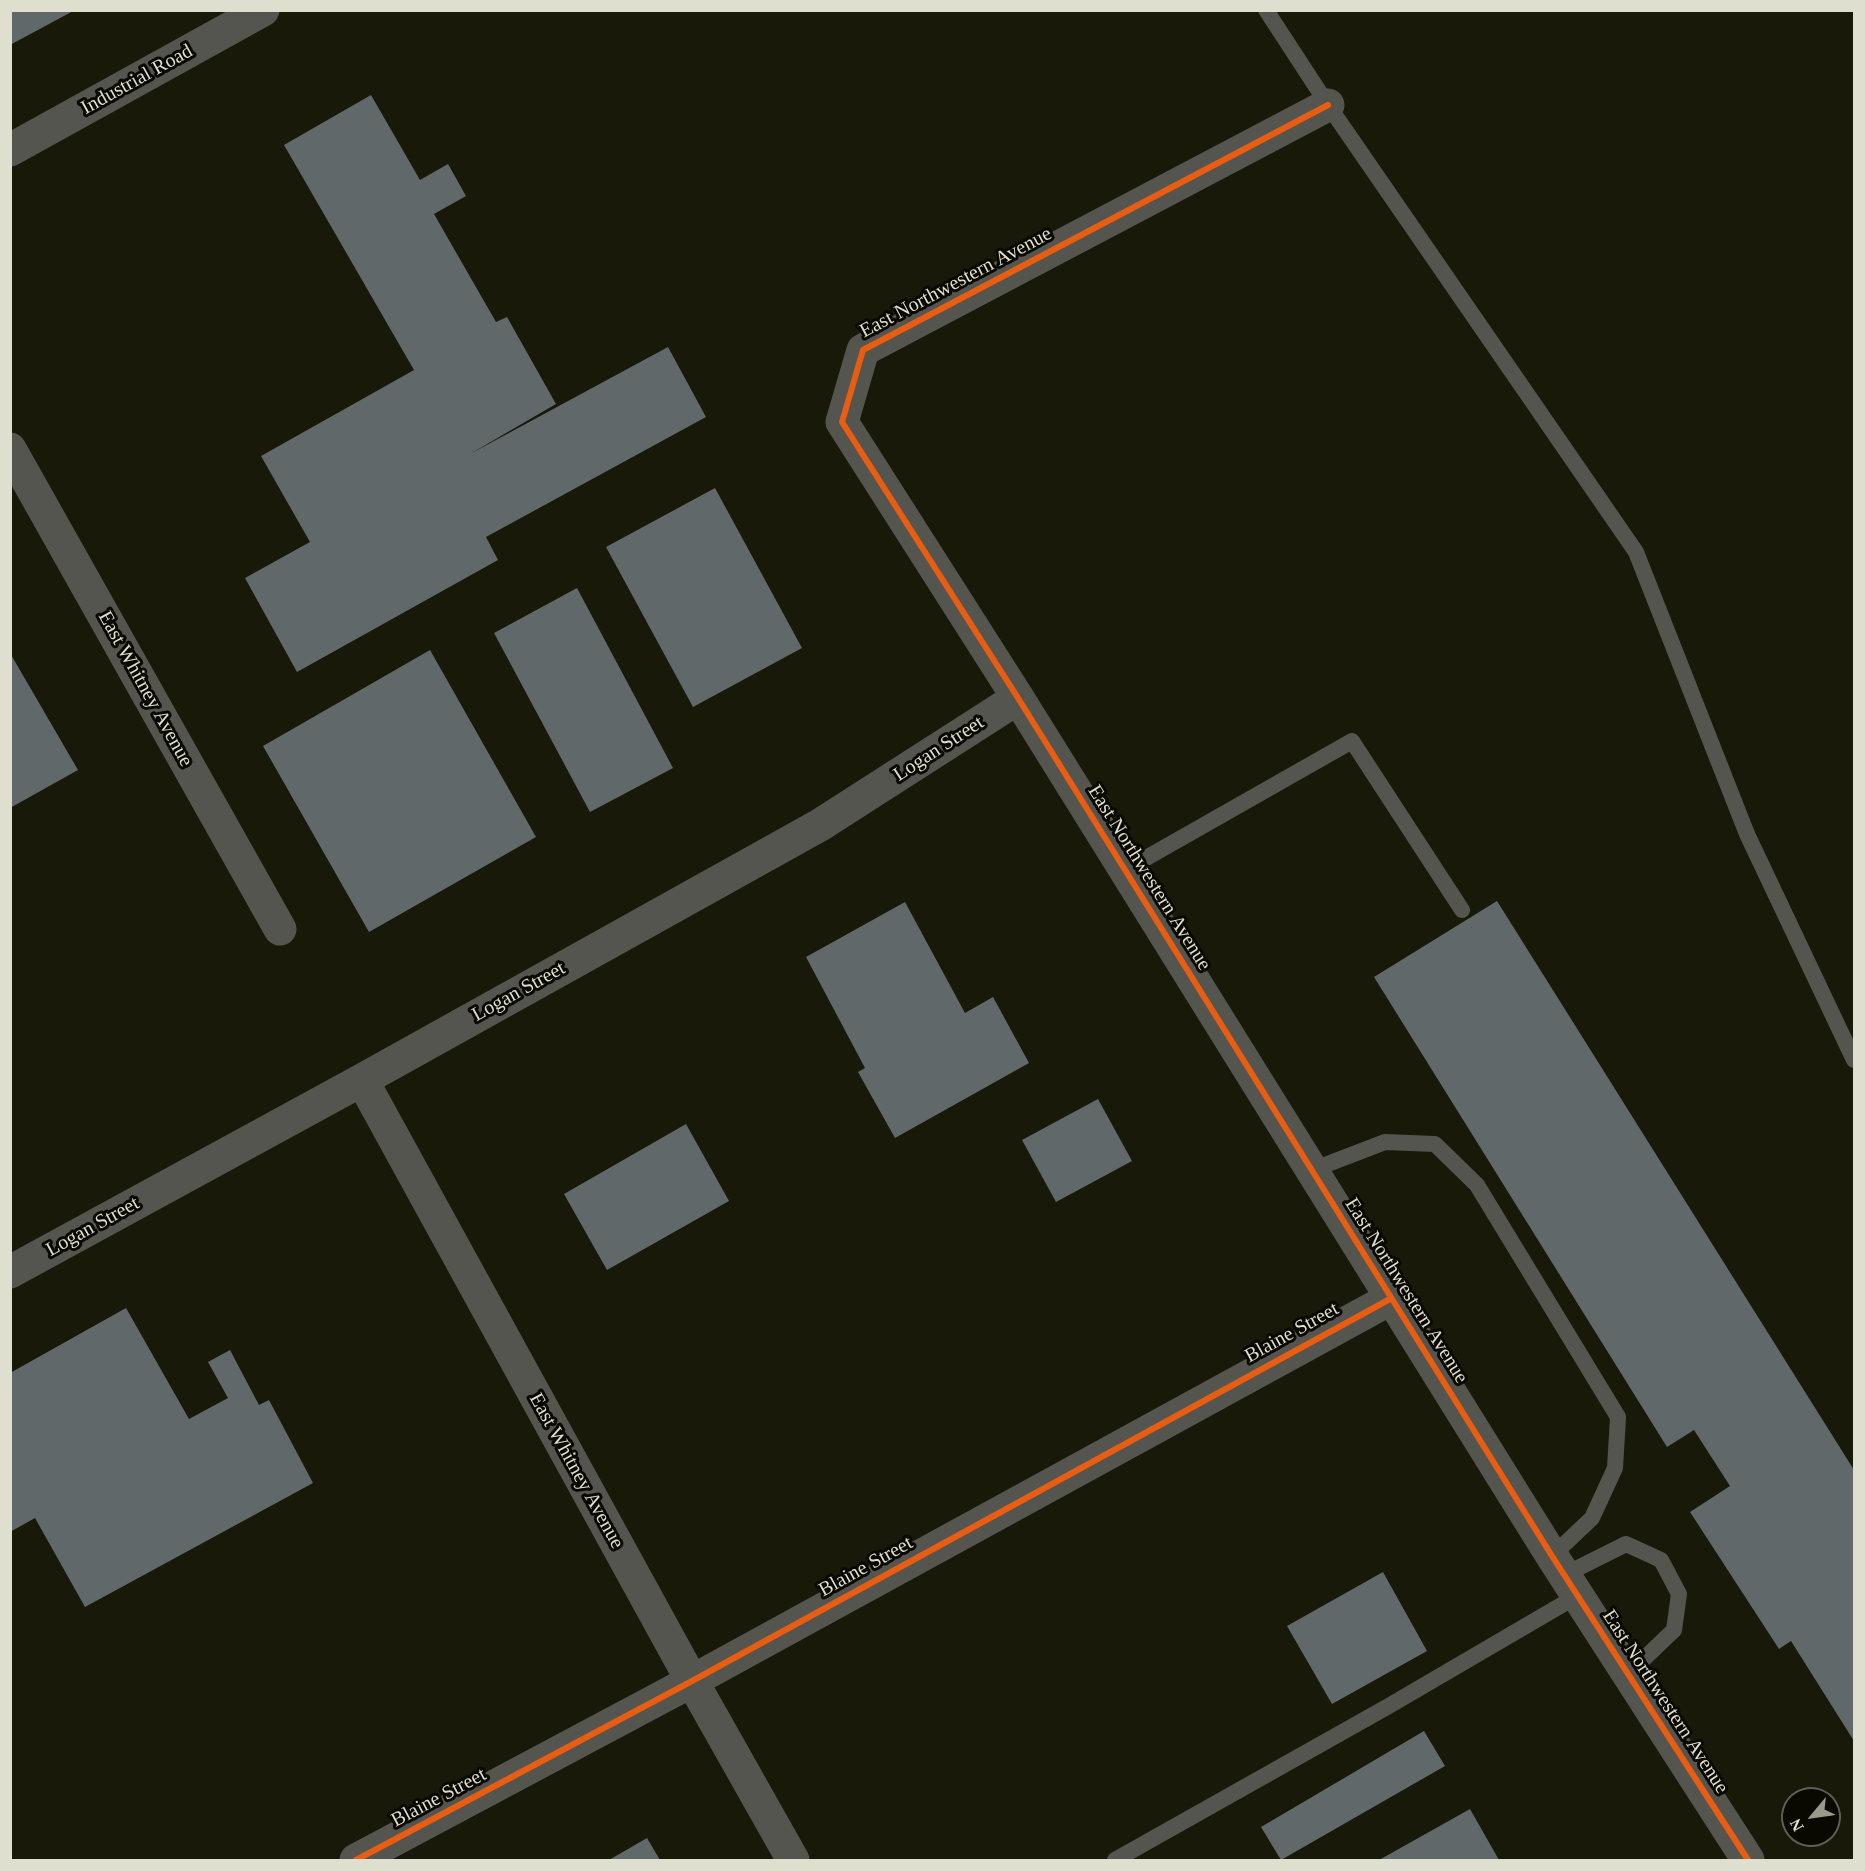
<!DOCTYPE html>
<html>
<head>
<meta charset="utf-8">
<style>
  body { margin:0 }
  #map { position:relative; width:1865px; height:1871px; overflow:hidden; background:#19190a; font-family:Georgia,serif }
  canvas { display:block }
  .frame { position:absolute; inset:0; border:12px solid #dedfcf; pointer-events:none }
  .north { position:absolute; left:1781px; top:1787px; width:60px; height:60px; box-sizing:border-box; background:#090902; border:2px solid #5e5f54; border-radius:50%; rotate:241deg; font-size:16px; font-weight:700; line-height:24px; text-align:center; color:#dedfcf }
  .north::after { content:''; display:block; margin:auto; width:21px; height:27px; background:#999a8a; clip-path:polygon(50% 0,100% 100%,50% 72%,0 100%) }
</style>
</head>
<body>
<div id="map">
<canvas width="1865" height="1871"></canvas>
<div class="frame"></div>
<div class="north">N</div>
</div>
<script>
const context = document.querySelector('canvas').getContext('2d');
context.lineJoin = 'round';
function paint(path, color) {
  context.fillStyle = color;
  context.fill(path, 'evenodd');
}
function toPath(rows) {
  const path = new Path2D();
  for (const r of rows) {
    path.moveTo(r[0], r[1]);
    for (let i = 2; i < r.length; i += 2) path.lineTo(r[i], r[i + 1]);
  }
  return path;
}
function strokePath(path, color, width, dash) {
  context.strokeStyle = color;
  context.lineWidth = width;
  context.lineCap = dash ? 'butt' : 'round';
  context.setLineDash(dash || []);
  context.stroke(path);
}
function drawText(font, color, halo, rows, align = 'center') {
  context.font = font + ' Georgia,serif';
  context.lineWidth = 6;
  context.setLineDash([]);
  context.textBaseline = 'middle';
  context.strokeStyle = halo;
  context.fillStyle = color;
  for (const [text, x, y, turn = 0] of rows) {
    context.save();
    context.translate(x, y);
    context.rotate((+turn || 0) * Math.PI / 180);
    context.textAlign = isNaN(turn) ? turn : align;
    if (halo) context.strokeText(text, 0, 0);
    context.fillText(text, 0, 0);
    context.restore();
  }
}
paint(toPath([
  [10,10,75,10,10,45],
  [371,95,420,180,448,164,466,196,434,214,496,322,507,317,556,404,470,454,668,347,706,417,486,537,498,560,297,672,245,578,310,542,261,456,414,370,284,145],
  [715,488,802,648,693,707,606,547],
  [577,588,673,768,590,812,494,633],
  [430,650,536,837,369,932,263,746],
  [10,653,78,770,10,808],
  [1497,901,1854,1470,1854,1741,1791,1641,1779,1649,1690,1512,1730,1486,1694,1430,1667,1447,1374,977],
  [905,902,965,1013,993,997,1029,1063,895,1138,858,1072,865,1068,806,957],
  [1098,1099,1132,1161,1056,1202,1022,1140],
  [686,1124,729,1201,607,1270,564,1194],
  [126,1308,189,1419,228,1398,208,1362,230,1350,259,1405,269,1400,313,1483,85,1607,35,1518,10,1532,10,1373],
  [1383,1572,1427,1651,1332,1704,1287,1626],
  [1424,1731,1445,1766,1281,1860,1261,1827],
  [1470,1809,1499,1860,1379,1860],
  [647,1838,660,1860,609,1860]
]), '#606869');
strokePath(toPath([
  [1266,10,1328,105,1636,552,1747,834,1854,1060],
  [1125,870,1352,741,1462,910],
  [1312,1170,1385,1142,1435,1144,1477,1185,1618,1417,1615,1468,1592,1518,1552,1556],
  [1564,1575,1626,1544,1661,1560,1679,1594,1674,1630,1628,1674],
  [1115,1860,1387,1707,1577,1596]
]), '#55554f', 16);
strokePath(toPath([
  [1328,105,863,350,842,422,1018,698,1552,1556,1748,1860],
  [10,150,263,10],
  [10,449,280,929],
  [362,1080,692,1681,793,1860],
  [10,1272,362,1080,820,825,1018,698],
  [356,1860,692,1681,1390,1299]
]), '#55554f', 33);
strokePath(toPath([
  [1328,105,863,350,842,422,1018,698,1552,1556,1748,1860],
  [356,1860,692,1681,1390,1299]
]), '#e95d12', 6);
drawText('20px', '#dedfcf', '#090902', [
  ["Industrial Road",137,80,-29],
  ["East Northwestern Avenue",956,283,-28],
  ["East Whitney Avenue",145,689,61],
  ["Logan Street",939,749,-33],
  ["East Northwestern Avenue",1149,878,58],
  ["Logan Street",519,992,-29],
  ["Logan Street",93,1227,-29],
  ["East Northwestern Avenue",1406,1291,58],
  ["Blaine Street",1292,1333,-29],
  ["East Whitney Avenue",576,1471,61],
  ["Blaine Street",866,1567,-29],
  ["East Northwestern Avenue",1665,1702,57],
  ["Blaine Street",439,1798,-28]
]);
</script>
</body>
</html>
